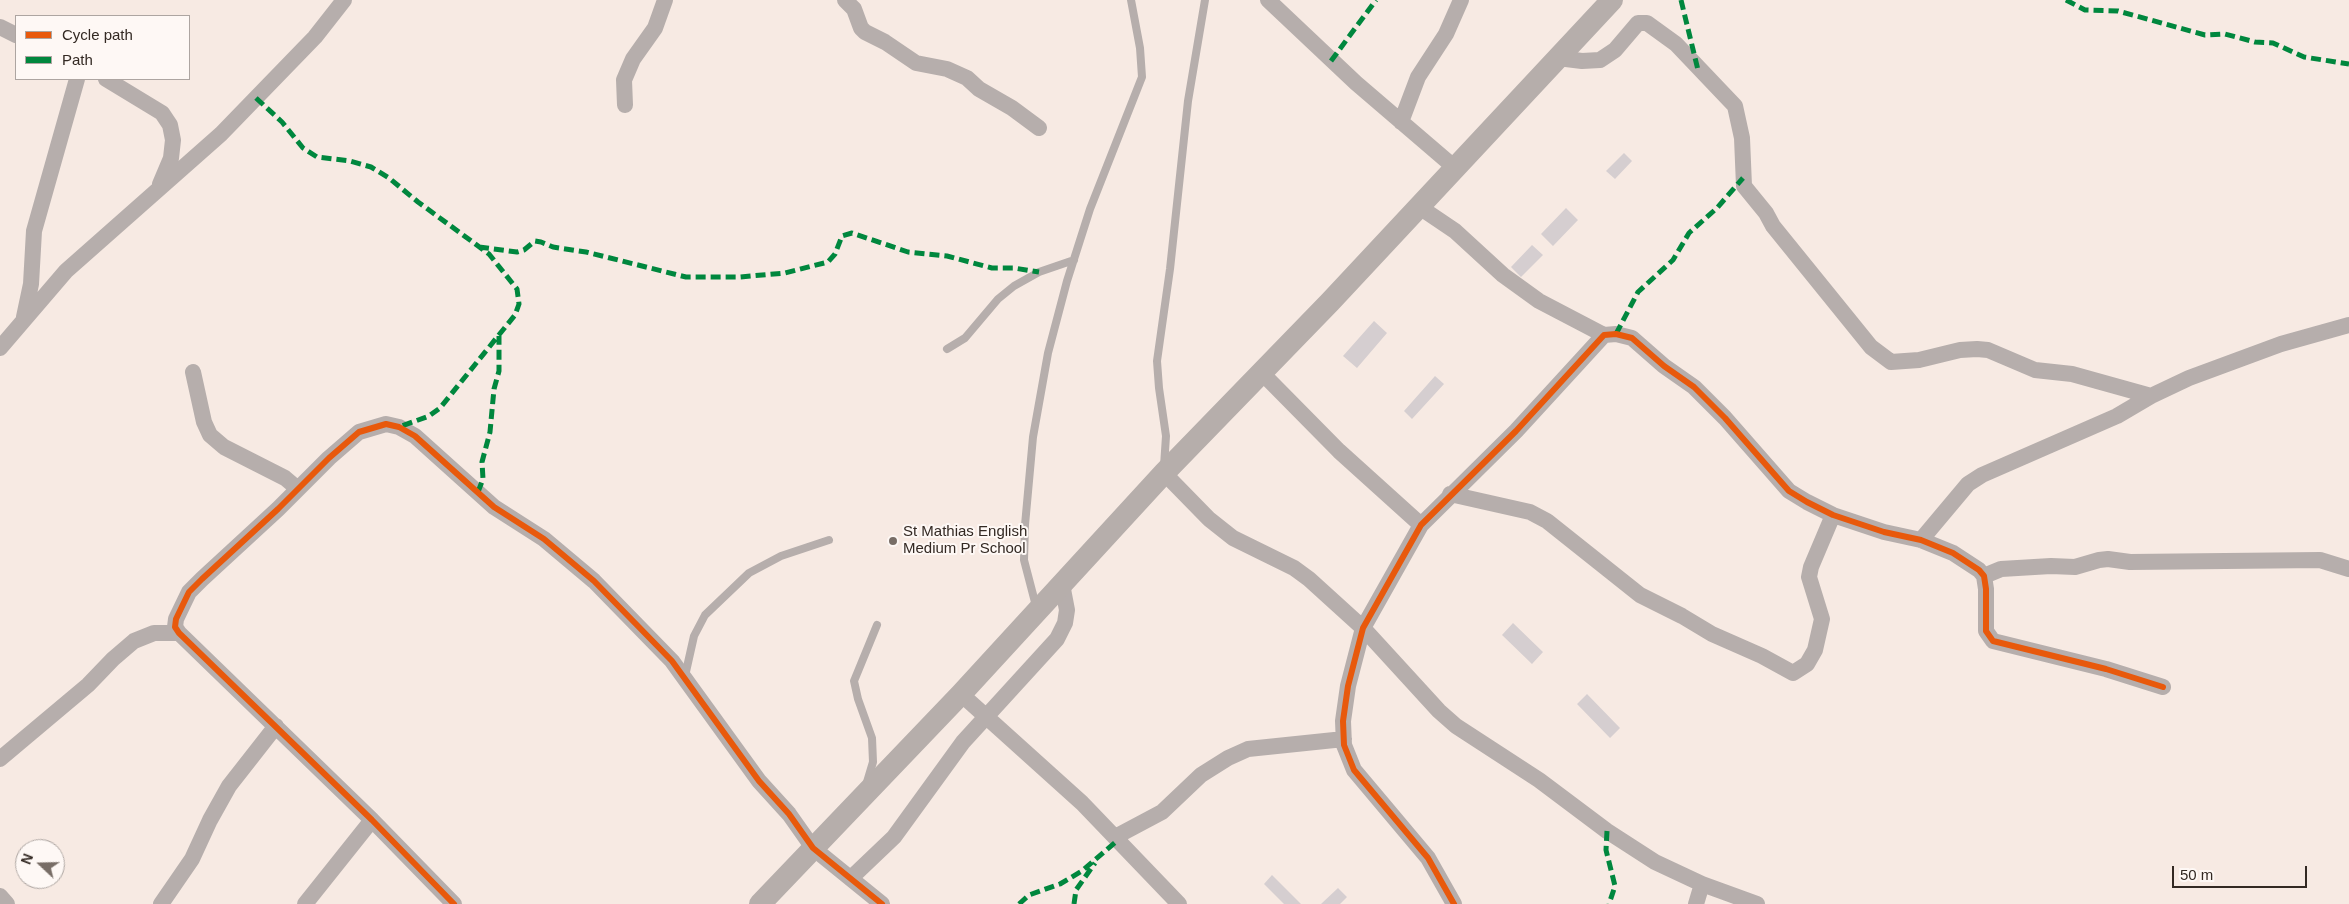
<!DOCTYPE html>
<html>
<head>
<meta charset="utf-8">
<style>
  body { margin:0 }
  #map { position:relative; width:2349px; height:904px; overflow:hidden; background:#f7eae3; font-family:Arial,sans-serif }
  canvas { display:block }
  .legend { position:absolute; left:15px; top:15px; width:175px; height:65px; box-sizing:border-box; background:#fef8f5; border:1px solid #ada5a1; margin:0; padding:6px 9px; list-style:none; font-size:15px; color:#332923 }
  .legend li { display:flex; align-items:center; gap:10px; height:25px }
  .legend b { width:25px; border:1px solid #ada5a1 }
  .north { position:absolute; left:15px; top:839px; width:50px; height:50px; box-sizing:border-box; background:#fef8f5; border:1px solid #ada5a1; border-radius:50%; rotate:291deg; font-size:14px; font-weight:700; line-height:20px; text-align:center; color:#332923 }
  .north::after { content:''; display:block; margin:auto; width:18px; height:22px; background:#786d66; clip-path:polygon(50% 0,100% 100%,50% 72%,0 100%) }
  .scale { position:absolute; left:2172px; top:866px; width:135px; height:22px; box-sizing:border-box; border:2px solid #332923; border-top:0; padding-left:6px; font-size:15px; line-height:18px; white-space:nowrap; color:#332923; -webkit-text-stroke:4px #fef8f5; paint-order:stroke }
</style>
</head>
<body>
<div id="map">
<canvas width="2349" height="904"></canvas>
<ul class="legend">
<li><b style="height:6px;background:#e8590c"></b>Cycle path</li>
<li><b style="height:6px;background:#00873e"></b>Path</li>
</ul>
<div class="north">N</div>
<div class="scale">50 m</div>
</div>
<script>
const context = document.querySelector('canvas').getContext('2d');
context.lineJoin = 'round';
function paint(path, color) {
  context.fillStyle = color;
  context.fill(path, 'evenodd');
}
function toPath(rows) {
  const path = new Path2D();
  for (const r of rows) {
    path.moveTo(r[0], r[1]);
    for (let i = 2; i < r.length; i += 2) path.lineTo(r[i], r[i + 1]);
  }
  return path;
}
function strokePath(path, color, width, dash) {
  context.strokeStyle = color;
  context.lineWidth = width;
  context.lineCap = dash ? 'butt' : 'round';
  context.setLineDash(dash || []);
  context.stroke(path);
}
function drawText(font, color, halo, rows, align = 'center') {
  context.font = font + ' Arial,sans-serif';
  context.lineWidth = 4;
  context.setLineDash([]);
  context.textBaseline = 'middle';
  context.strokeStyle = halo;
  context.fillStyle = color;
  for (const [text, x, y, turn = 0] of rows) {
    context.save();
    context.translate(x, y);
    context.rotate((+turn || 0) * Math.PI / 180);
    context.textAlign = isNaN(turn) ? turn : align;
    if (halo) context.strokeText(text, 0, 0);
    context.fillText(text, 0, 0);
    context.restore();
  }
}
paint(toPath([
  [1624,153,1632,161,1615,179,1606,171],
  [1566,208,1578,220,1553,246,1541,234],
  [1532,245,1543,255,1521,277,1511,267],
  [1374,321,1387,333,1357,368,1343,356],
  [1435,376,1444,384,1412,419,1404,411],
  [1513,623,1543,652,1532,664,1502,635],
  [1587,694,1620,728,1610,738,1577,704],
  [1272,875,1301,904,1284,904,1264,884],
  [1338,888,1347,897,1340,904,1321,904]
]), '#d5ced0');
strokePath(toPath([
  [947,349,965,338,998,299,1014,286,1039,272,1074,260],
  [1164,466,1166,436,1159,388,1157,361,1170,269,1188,101,1205,0],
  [1036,606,1024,560,1025,525,1033,437,1048,353,1067,281,1090,209,1142,77,1140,48,1131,0],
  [685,676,694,636,705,615,749,573,781,556,829,540],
  [867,782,873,762,872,738,858,699,854,681,877,625]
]), '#b6aeac', 8);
strokePath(toPath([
  [845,0,854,9,861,28,865,32,885,42,916,63,947,69,967,78,979,89,1012,108,1039,128],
  [1268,0,1356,83,1454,167],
  [0,27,16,35],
  [1558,58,1582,61,1600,60,1615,50,1638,23,1647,23,1676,44,1735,106,1742,138,1744,186,1766,213,1773,226,1871,347,1891,362,1919,360,1960,350,1977,349,1988,350,2035,370,2072,374,2151,396],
  [106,79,162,113,170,125,173,140,171,158,160,184],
  [625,105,624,80,633,59,655,28,665,0],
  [1401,122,1418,77,1446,34,1461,0],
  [1418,206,1455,231,1503,275,1539,301,1604,335],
  [24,317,31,284,34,231,77,79],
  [0,348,66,271,221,134,315,37,344,0],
  [193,372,204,422,210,435,224,447,285,478,298,489],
  [1261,372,1339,451,1421,525],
  [1164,473,1209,519,1233,538,1294,568,1309,579,1363,628,1439,711,1456,726,1539,780,1607,831,1655,862,1702,884,1757,904],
  [1450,494,1530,512,1547,521,1640,595,1682,616,1712,634,1762,656,1793,673,1807,664,1815,650,1822,619,1809,577,1811,567,1833,515],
  [1921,540,1968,484,1982,475,2117,416,2151,396,2189,378,2281,344,2349,325],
  [1984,576,2001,569,2051,566,2075,567,2099,560,2108,559,2130,562,2320,560,2349,569],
  [961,694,1082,803,1179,904],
  [0,759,88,685,113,659,134,641,154,633,179,633],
  [1115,837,1162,812,1201,775,1228,758,1248,749,1344,739],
  [851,878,894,837,963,742,1057,639,1065,623,1067,610,1062,584],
  [0,896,7,904],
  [161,904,192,859,210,820,229,786,276,726],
  [305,904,372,820],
  [454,904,372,820,179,633,175,627,176,619,189,592,202,579,278,509,329,458,359,432,386,424,399,427,415,436,494,507,544,539,594,581,672,661,759,781,789,814,813,848,882,904],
  [1454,904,1428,858,1354,770,1344,745,1343,721,1348,686,1363,628,1421,525,1516,431,1604,335,1616,334,1632,338,1664,366,1694,387,1725,418,1789,491,1807,502,1833,515,1884,532,1921,540,1953,553,1979,570,1984,576,1986,589,1986,631,1993,641,2106,669,2163,687],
  [1696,904,1702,884]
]), '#b6aeac', 16);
strokePath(toPath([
  [760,904,961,694,1164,473,1330,302,1612,0]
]), '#b6aeab', 22);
strokePath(toPath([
  [1681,0,1698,70],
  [2066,0,2085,10,2118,11,2205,35,2225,34,2255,42,2273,43,2304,57,2349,64],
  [1331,61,1376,0],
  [256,98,282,122,303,148,317,157,350,161,371,167,389,178,418,202,489,254,517,289,519,304,515,315,440,408,429,416,399,427],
  [479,247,517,252,524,250,535,241,541,242,553,247,586,252,686,277,740,277,785,273,828,262,835,254,842,236,852,233,908,252,947,256,992,268,1014,268,1039,272],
  [1616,334,1638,292,1673,260,1689,233,1717,208,1743,178],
  [478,492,483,479,482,462,490,432,494,389,499,371,499,336],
  [1607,831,1606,850,1615,886,1609,904],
  [1019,904,1029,895,1060,884,1082,871,1118,840],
  [1074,904,1076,890,1095,863]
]), '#00873e', 5, [10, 5]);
strokePath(toPath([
  [454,904,372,820,179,633,175,627,176,619,189,592,202,579,278,509,329,458,359,432,386,424,399,427,415,436,494,507,544,539,594,581,672,661,759,781,789,814,813,848,882,904],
  [1454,904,1428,858,1354,770,1344,745,1343,721,1348,686,1363,628,1421,525,1516,431,1604,335,1616,334,1632,338,1664,366,1694,387,1725,418,1789,491,1807,502,1833,515,1884,532,1921,540,1953,553,1979,570,1984,576,1986,589,1986,631,1993,641,2106,669,2163,687]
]), '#e8590c', 6);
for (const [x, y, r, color] of [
  [893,541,5,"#786d66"]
]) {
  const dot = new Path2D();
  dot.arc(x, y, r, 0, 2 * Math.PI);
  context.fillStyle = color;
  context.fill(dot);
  strokePath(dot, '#fef8f5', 2);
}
drawText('15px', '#332923', '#fef8f5', [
  ["St Mathias English",903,532],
  ["Medium Pr School",903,549]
], 'left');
</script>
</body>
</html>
